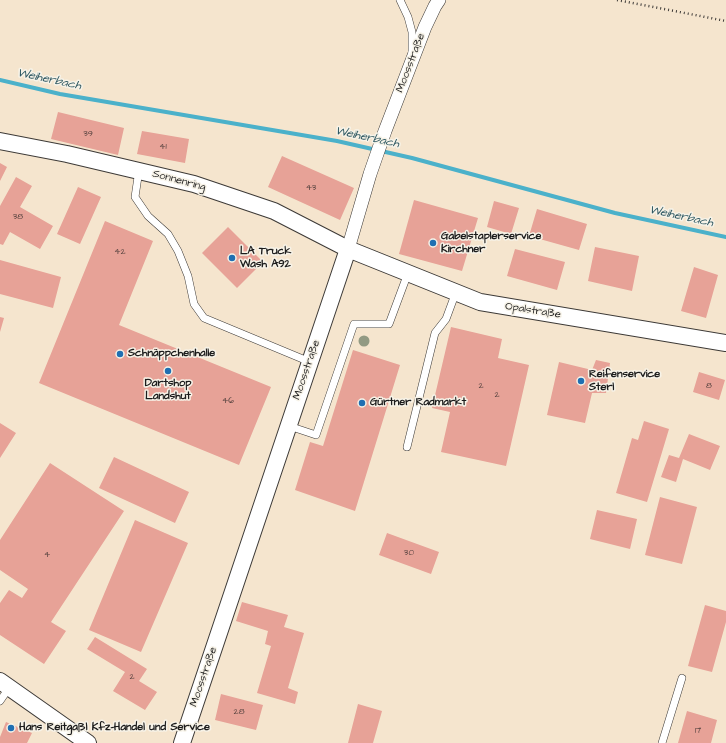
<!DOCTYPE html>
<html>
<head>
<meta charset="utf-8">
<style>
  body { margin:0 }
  canvas { display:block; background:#f5e5ce }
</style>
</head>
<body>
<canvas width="726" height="743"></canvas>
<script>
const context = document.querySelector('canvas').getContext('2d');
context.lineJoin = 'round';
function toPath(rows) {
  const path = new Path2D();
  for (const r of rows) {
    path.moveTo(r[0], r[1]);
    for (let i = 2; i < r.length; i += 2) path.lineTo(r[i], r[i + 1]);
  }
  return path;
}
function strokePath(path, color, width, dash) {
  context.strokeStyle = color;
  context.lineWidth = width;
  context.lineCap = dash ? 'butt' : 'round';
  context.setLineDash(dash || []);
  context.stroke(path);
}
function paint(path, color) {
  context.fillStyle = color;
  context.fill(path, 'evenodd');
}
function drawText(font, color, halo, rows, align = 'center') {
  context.font = font + ' "Architects Daughter",sans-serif';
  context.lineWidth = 3;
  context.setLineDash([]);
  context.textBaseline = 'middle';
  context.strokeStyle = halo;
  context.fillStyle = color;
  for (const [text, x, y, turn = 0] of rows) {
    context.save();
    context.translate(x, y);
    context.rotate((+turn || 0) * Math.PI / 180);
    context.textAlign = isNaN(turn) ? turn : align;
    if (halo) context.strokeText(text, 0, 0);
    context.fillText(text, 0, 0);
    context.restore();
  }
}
strokePath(toPath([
  [0,80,60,94,337,141,412,158,615,213,726,237]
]), '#4bb1ca', 4);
paint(toPath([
  [58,112,124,128,118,155,51,139],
  [142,131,189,139,185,163,137,154],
  [282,156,354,188,340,220,268,187],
  [0,163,7,167,0,181],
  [16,177,32,186,20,207,53,226,40,249,10,232,3,245,0,244,0,206],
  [78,187,101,197,80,244,57,234],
  [414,200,478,218,462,271,399,254],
  [494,201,519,208,511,234,487,227],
  [537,209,587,224,579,250,529,236],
  [105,221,153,241,119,325,271,387,239,465,39,383],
  [228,227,263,262,237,288,202,253],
  [595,247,639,256,632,291,588,281],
  [515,249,565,262,557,290,507,276],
  [0,260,61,277,53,308,0,294],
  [694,267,718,275,706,318,681,311],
  [0,317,4,318,0,332],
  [451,327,502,339,498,358,529,365,506,466,441,452,450,412,432,408],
  [353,350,400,365,355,511,295,490,310,442,323,446],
  [596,360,610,363,606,393,592,393,585,423,547,415,559,362,592,370],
  [699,372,725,380,719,400,693,392],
  [644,421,669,429,647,502,616,493,632,438,638,440],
  [0,423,16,433,0,458],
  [689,434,720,446,710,470,683,459,676,482,661,477,669,455,679,458],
  [114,457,189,492,175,523,99,488],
  [50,463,124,511,51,622,66,631,44,664,0,635,0,603,9,590,22,598,28,589,0,570,0,540],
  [660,497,697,507,682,564,645,555],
  [597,510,637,519,630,549,590,539],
  [135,520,188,543,141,652,89,630],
  [387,533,439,552,431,574,379,555],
  [242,602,288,615,284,627,304,633,288,688,298,692,295,704,257,693,271,646,265,644,268,631,236,621],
  [705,605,726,611,726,622,712,672,688,666],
  [95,637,147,669,139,681,157,692,145,710,113,691,125,672,87,649],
  [221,694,263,705,256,730,215,720],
  [358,704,382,711,373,743,348,743],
  [687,711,717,720,711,743,678,743],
  [6,722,32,733,27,743,0,743,0,737]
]), '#e7a297');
const service = toPath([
  [400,0,408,17,412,32,412,52],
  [139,170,135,197,148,216,168,234,178,251,188,276,194,304,204,318,310,362],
  [289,426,316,435,354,324,389,324,408,273],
  [407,447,435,333,446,319,456,292],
  [0,701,9,688],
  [662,743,682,678]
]);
const minor = toPath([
  [348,249,370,174,385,131,425,27,435,6,439,0]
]);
const tertiary = toPath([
  [0,141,67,154,194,184,274,211,348,249,480,302,726,343],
  [0,681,88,743],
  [182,743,348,249]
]);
strokePath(service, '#3d3a37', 8);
strokePath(minor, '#3d3a37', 14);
strokePath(tertiary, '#3d3a37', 18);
strokePath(toPath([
  [617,0,726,21]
]), '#3d3a37', 2.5, [1, 3]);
strokePath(service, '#fff', 7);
strokePath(minor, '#fff', 13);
strokePath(tertiary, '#fff', 16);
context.fillStyle = '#929a83';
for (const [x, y] of [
  [364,341]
]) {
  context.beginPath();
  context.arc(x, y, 5.5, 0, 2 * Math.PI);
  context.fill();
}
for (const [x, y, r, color] of [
  [433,243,4,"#1f6fb2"],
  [232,258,4,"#1f6fb2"],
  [120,354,4,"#1f6fb2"],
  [168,371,4,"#1f6fb2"],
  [581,381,4,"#1f6fb2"],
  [362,403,4,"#1f6fb2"],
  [11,728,4,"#1f6fb2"]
]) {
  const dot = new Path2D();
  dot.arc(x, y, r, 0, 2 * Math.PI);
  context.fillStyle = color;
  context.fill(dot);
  strokePath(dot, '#f7f3e8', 1.5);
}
drawText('9px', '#4f3e3b', null, [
  ["39",88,134],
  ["41",163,147],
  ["43",311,188],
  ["38",18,217],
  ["42",120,252],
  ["2",481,386],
  ["8",709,386],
  ["2",497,395],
  ["46",228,401],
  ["30",409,553],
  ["4",47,555],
  ["2",132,677],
  ["28",239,712],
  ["17",698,731]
]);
drawText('11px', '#1c1c1c', '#f7f3e8', [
  ["Moosstraße",411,63,-69],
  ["Sonnenring",179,181,15],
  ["Opalstraße",533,311,9],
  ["Moosstraße",307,370,-71],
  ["Moosstraße",204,677,-71]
]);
drawText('bold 11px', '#1c1c1c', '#f7f3e8', [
  ["Gabelstaplerservice",441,237],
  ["Kirchner",441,250],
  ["LA Truck",240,252],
  ["Wash A92",240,265],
  ["Schnäppchenhalle",128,354],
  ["Reifenservice",589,375],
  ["Sterl",589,388],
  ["Dartshop",168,384,"center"],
  ["Landshut",168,397,"center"],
  ["Gürtner Radmarkt",370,403],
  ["Hans Reitgaßl Kfz-Handel und Service",19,728]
], 'left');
drawText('italic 12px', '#2f5862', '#f7f3e8', [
  ["Weiherbach",49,80,12],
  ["Weiherbach",367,138,12],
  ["Weiherbach",681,217,12]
]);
</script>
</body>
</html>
